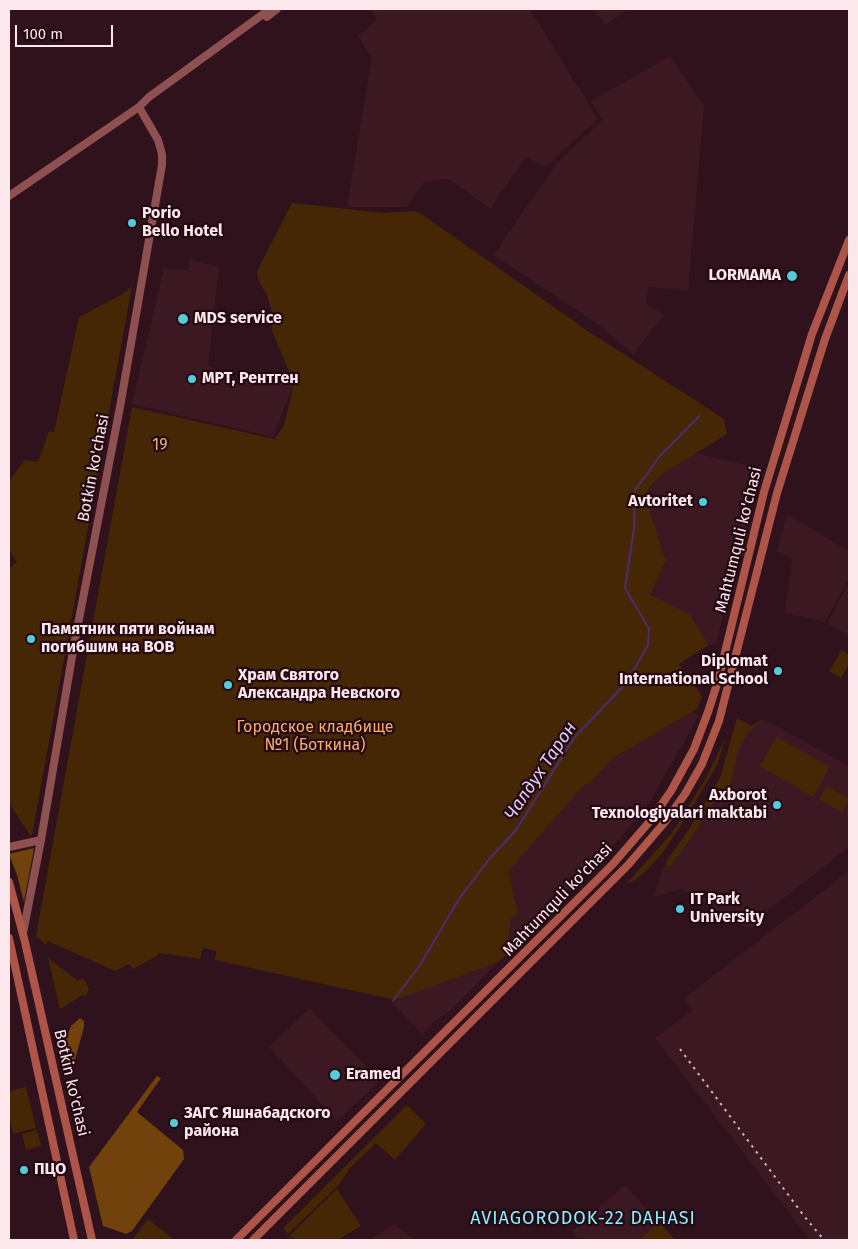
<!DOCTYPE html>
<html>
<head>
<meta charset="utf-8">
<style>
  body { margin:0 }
  #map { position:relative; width:858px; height:1249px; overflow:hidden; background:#2f121b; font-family:"Fira Sans",sans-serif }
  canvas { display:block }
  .frame { position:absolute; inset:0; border:10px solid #fce7ec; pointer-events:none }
  .scale { position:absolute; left:15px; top:25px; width:98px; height:22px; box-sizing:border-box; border:2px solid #fce7ec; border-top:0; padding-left:6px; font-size:15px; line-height:18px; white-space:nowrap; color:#fce7ec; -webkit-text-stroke:4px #240912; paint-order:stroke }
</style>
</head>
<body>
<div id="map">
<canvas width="858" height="1249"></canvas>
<div class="frame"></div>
<div class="scale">100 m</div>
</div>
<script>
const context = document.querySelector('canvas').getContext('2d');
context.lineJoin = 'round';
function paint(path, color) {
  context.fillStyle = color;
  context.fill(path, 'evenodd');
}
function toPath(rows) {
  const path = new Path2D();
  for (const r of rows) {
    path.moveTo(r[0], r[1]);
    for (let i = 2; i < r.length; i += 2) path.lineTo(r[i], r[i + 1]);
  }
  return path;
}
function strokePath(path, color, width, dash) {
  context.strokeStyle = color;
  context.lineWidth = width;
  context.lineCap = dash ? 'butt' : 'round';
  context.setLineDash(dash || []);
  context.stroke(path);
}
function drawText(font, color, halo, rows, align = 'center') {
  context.font = font + ' "Fira Sans",sans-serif';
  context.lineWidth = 4.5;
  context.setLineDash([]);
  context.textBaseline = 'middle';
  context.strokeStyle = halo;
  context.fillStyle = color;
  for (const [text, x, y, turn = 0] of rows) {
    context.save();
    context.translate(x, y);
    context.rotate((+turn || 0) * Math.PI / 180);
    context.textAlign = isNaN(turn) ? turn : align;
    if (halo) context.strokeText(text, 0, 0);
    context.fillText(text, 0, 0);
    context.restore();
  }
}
paint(toPath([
  [370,9,530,9,598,119,545,167,526,157,490,209,449,179,424,182,407,207,347,207,372,58,358,36,377,20],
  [593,9,628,9,606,25],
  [670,56,704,106,688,290,648,287,646,304,665,315,633,354,595,322,493,255,557,163,602,120,591,101],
  [189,259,219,267,208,366,237,379,274,384,275,379,294,383,273,437,132,404,164,268,188,271],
  [696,453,757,468,752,491,752,503,716,644,709,645,690,615,650,595,666,560,660,548,660,542,651,515,648,489,661,475],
  [787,514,849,551,849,579,825,622,785,613,792,559,777,551],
  [849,583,849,636,827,623],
  [693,712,699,715,649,803,621,837,502,959,506,952,511,919,518,913,508,872,584,785,591,782,613,758,681,718],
  [737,718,751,726,763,719,849,766,849,847,761,916,754,927,745,927,680,889,654,897,658,881,668,859,688,831,720,778],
  [849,871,849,1240,810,1240,655,1038,693,1010,684,998],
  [498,962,452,1009,435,1021,422,1034,393,1004,396,1000,419,990],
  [310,1008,380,1081,337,1121,269,1047],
  [625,1185,659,1222,640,1240,578,1240,572,1231],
  [394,1224,416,1240,370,1240,377,1235]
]), '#3c1823');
paint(toPath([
  [292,203,383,213,415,211,423,215,588,331,724,419,727,434,661,475,648,489,651,515,660,542,660,548,666,560,650,595,690,615,709,645,679,664,702,696,697,709,613,758,591,782,584,785,508,872,518,913,511,919,506,953,502,959,498,962,395,1000,215,960,216,951,203,948,200,959,159,953,158,955,133,969,129,964,115,971,48,941,46,945,36,936,132,407,274,439,284,426,294,383,272,331,272,312,267,295,258,280,257,271],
  [132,286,32,835,30,835,9,803,9,569,17,562,9,550,9,481,25,460,38,462,49,431,54,432,79,317,121,295],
  [842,650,849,655,849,664,841,678,829,671],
  [737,718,751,726,763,719,748,732,737,753,732,780,726,791,721,791,691,838,670,867,665,865,668,859,688,831,720,778],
  [726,737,717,765,685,819,663,852,649,868,634,881,627,883,672,833,706,778],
  [777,737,830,767,813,797,760,766],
  [827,786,849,799,842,813,819,799],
  [48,958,77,980,82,979,86,982,89,989,86,996,82,995,60,1009],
  [26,1087,36,1128,13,1134,9,1115,9,1091],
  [407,1105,426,1124,395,1160,376,1143,350,1168,337,1187,288,1234,283,1228],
  [37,1130,41,1146,26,1150,22,1134],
  [337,1189,361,1226,337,1240,296,1240,289,1236],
  [148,1219,150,1221,175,1240,132,1240],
  [659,1222,675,1240,640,1240,658,1222]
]), '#452705');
paint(toPath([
  [34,848,24,902,17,875,9,854],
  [80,1018,84,1021,84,1027,74,1063,65,1074,62,1053,63,1045,71,1026],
  [157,1076,161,1078,137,1112,183,1150,184,1159,132,1231,126,1234,103,1226,89,1167]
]), '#71420b');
strokePath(toPath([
  [393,1001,420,965,459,899,490,858,516,830,574,738,627,682,648,645,649,629,625,588,634,529,635,490,660,456,699,416]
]), '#4a2d71', 2);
strokePath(toPath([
  [267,17,277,9],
  [9,196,139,107,149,97,270,9],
  [9,847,41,840],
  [23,933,41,840,74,645,120,407,162,165,162,154,158,140,139,107]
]), '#8e5050', 8);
strokePath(toPath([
  [9,882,25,942,92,1240],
  [9,938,74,1240],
  [236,1240,612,865,651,820,671,791,694,749,708,712,718,681,764,492,812,334,849,240],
  [253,1240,628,865,665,822,685,794,702,764,719,721,777,493,825,339,849,275]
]), '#ae554a', 8);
strokePath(toPath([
  [680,1049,804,1216,824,1240]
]), '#cfb8be', 2, [2.5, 5]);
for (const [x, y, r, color] of [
  [132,223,5,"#53cbdb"],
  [792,276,6,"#53cbdb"],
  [183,319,6,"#53cbdb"],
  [192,379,5,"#53cbdb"],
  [703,502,5,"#53cbdb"],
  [31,639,5,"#53cbdb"],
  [778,671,5,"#53cbdb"],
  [228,685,5,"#53cbdb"],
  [777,805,5,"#53cbdb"],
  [680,909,5,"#53cbdb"],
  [335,1075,6,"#53cbdb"],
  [174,1123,5,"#53cbdb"],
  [24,1170,5,"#53cbdb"]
]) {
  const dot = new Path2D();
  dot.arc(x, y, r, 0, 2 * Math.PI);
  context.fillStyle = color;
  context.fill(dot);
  strokePath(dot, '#240912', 2);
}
drawText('bold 16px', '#fce7ec', '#240912', [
  ["Porio",142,214],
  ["Bello Hotel",142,232],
  ["LORMAMA",781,276,"right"],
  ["MDS service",194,319],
  ["МРТ, Рентген",202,379],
  ["Avtoritet",693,502,"right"],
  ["Памятник пяти войнам",41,630],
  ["погибшим на ВОВ",41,648],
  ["Diplomat",768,662,"right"],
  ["International School",768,680,"right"],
  ["Храм Святого",238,676],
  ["Александра Невского",238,694],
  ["Axborot",767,796,"right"],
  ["Texnologiyalari maktabi",767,814,"right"],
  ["IT Park",690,900],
  ["University",690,918],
  ["Eramed",346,1075],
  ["ЗАГС Яшнабадского",184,1114],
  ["района",184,1132],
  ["ПЦО",34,1170]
], 'left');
drawText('16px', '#f4af6d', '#240912', [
  ["19",160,446],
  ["Городское кладбище",315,728],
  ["№1 (Боткина)",315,746]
]);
drawText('16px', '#fce7ec', '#240912', [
  ["Botkin ko'chasi",94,468,-79],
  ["Mahtumquli ko'chasi",739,540,-76],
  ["Mahtumquli ko'chasi",558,900,-46],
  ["Botkin ko'chasi",71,1083,77]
]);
drawText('italic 18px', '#daccf6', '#240912', [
  ["Чалдух Тарон",541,771,-56]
]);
context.letterSpacing = '1px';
drawText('18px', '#86f0ff', '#240912', [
  ["AVIAGORODOK-22 DAHASI",583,1219]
]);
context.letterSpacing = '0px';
</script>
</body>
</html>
